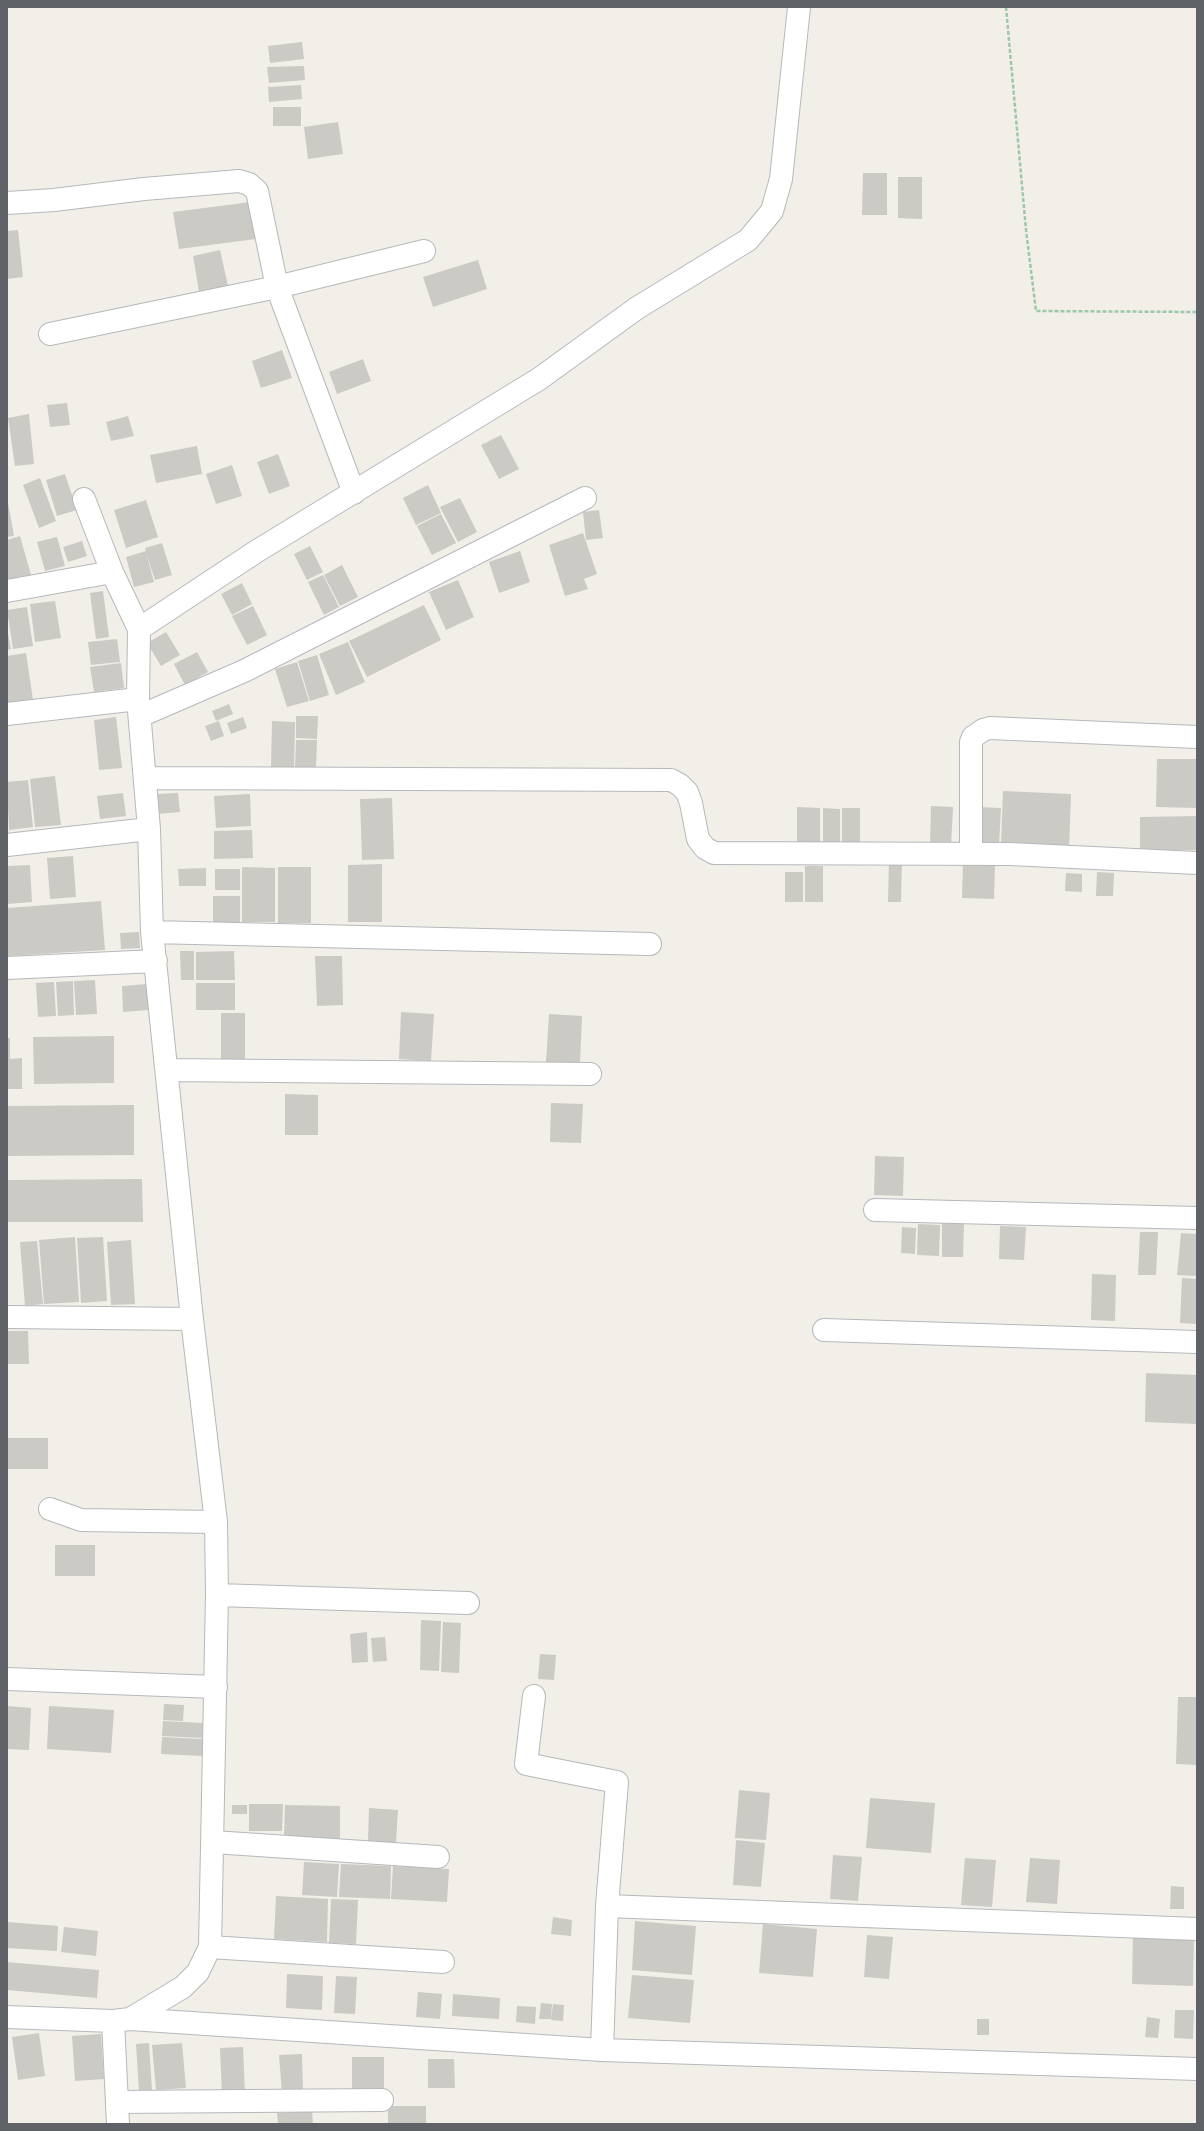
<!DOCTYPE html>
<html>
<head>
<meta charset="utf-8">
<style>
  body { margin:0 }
  #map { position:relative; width:1204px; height:2131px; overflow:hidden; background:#f1efe8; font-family:"Asap Condensed",sans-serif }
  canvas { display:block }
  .frame { position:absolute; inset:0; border:8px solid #5f6368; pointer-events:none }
</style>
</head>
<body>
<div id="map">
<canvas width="1204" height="2131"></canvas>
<div class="frame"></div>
</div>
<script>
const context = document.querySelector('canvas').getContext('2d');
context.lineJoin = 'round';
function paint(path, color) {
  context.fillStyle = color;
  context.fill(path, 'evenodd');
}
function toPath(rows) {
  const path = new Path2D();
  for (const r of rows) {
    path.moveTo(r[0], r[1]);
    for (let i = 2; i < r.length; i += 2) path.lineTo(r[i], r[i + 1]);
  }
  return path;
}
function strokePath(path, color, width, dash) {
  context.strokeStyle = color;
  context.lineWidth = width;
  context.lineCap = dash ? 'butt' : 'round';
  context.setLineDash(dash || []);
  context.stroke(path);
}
paint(toPath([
  [302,42,304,59,270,63,268,46],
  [304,66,305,80,269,83,267,67],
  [301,85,302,99,269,102,268,87],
  [273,107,301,107,301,126,273,126],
  [338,122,343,154,308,159,304,127],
  [863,173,887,173,887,215,862,215],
  [898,177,922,177,922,219,898,218],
  [251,202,256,239,179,249,173,212],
  [18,230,23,277,7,279,7,231],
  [220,250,228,286,199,292,193,256],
  [478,260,487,289,433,307,423,277],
  [282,350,292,378,261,388,252,361],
  [363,359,371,381,337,394,329,372],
  [67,403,70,425,50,427,47,405],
  [29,414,34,464,15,466,8,418],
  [128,416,134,436,111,441,106,422],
  [501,435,519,469,499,479,481,445],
  [197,446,202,474,156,483,150,455],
  [278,454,290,486,269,494,257,462],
  [232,465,242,496,216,504,206,474],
  [65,474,77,510,57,516,46,480],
  [40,478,56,521,39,528,23,485],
  [428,485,441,513,416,525,403,498],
  [7,497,14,536,7,537],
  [460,498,477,532,458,542,440,507],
  [146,500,158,537,126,548,114,510],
  [599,510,603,538,586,540,583,512],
  [441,514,456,543,432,555,417,526],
  [583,533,597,574,584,579,588,589,565,596,549,545],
  [20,536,31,575,9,581,7,574,7,540],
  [57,537,65,566,45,571,37,542],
  [82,541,87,556,68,562,63,547],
  [162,543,172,575,155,580,146,553,154,582,134,587,126,557,146,551,145,548],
  [310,546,323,572,307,580,294,554],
  [520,551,530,582,499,593,489,562],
  [342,565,358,597,340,606,324,575],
  [323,575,339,607,324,615,308,582],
  [458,580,474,617,446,630,429,592],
  [242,583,252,604,232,615,221,594],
  [103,591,109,637,96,639,90,593],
  [55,601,61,638,35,642,30,604],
  [424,605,441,640,367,677,349,641],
  [253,606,267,635,247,645,232,616],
  [27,607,33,646,13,649,7,610],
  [7,628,11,649,7,650],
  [166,632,180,655,161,666,147,643],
  [117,639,120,662,91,665,88,642],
  [348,642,365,682,336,695,319,654],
  [197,652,208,672,185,685,174,664],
  [26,653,33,700,7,704,7,656],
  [317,655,329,695,310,701,298,661],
  [297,662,309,701,287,707,275,669],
  [121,663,124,688,94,692,90,667],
  [229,704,233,714,216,721,212,711],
  [296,716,318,716,317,739,296,738],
  [116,717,122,768,99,770,94,720],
  [243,717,247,728,231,734,227,723],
  [219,721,224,736,211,741,205,726],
  [272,721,295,722,294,768,271,767],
  [296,740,317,740,316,769,295,768],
  [1157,759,1197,759,1197,808,1156,807],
  [55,776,61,825,35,827,30,779],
  [28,780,33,827,9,830,7,782],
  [1003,791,1071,794,1069,849,1001,846],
  [123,793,126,816,100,819,97,796],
  [178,793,180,812,158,814,157,794],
  [250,794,251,826,216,828,214,796],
  [392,798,394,859,362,860,360,799],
  [931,806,953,807,951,847,930,846],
  [797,807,820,808,820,844,797,844],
  [978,807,1001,808,999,846,977,845],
  [823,808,840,809,840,844,823,844],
  [842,808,860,808,860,842,842,842],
  [1197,816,1197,850,1140,850,1140,817],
  [252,830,253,858,214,859,214,831],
  [73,856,76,897,50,899,47,858],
  [889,859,902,860,901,902,888,902],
  [963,860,995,862,994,899,962,898],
  [382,864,382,922,348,922,348,865],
  [30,865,32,902,7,904,7,866],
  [805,866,823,866,823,902,805,902],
  [242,867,275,868,275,922,242,922],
  [278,867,311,867,311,923,278,923],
  [206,868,206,886,179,886,178,869],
  [215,869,240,869,240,890,215,890],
  [785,872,803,872,803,902,785,902],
  [1097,872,1114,873,1113,896,1096,896],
  [1066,873,1082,874,1082,892,1065,891],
  [213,896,240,896,240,923,213,922],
  [101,901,105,950,7,956,7,908],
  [139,932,140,948,121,949,120,933],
  [180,951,194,951,194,980,181,980],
  [234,951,235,980,196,980,196,952],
  [315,956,342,956,343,1005,317,1006],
  [95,980,97,1014,76,1015,74,981],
  [73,981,74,1015,58,1016,56,982],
  [54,982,56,1016,38,1017,36,983],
  [196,983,235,983,235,1010,196,1010],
  [147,984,149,1010,123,1012,122,986],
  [401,1012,434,1014,431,1061,399,1059],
  [221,1013,245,1013,245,1062,221,1062],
  [549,1014,582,1016,580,1064,546,1062],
  [114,1036,114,1083,34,1084,33,1037],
  [7,1038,10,1038,10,1059,22,1058,22,1089,7,1089],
  [285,1094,318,1095,318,1135,285,1135],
  [551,1103,583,1104,581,1143,550,1142],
  [134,1105,134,1155,7,1156,7,1106],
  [875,1156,904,1157,903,1196,874,1195],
  [142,1179,143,1222,7,1222,7,1180],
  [942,1223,964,1224,963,1257,942,1257],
  [918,1224,940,1225,939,1256,917,1255],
  [1000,1226,1026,1227,1024,1260,999,1259],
  [902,1227,916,1228,915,1254,901,1253],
  [1140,1232,1158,1232,1156,1275,1138,1275],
  [1181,1233,1197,1234,1197,1276,1177,1275],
  [75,1237,79,1302,44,1304,39,1240],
  [103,1237,107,1301,81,1303,77,1238],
  [131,1240,135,1304,111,1305,107,1242],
  [37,1241,43,1304,25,1306,20,1242],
  [1092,1274,1116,1275,1115,1321,1091,1320],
  [1182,1278,1197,1279,1197,1324,1180,1323],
  [7,1331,28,1331,29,1364,7,1364],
  [1146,1373,1197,1375,1197,1424,1145,1422],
  [7,1438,48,1438,48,1469,7,1469],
  [55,1545,95,1545,95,1576,55,1576],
  [421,1620,441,1621,439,1671,420,1670],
  [443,1622,461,1623,459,1673,441,1672],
  [367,1632,368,1662,352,1663,350,1634],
  [385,1637,387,1661,373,1662,371,1638],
  [540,1654,556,1655,554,1680,538,1679],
  [1178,1697,1197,1697,1197,1765,1176,1764],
  [164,1704,184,1705,183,1721,163,1720],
  [7,1706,31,1708,29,1750,7,1749],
  [49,1706,114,1710,111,1753,47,1749],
  [163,1721,203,1723,202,1738,162,1736],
  [162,1737,203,1739,202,1756,161,1754],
  [739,1790,770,1793,766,1840,735,1838],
  [870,1798,935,1803,931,1853,866,1848],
  [249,1804,283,1804,282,1831,249,1831],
  [232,1805,247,1805,247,1814,232,1814],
  [285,1805,340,1806,340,1839,284,1838],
  [369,1808,398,1810,396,1843,368,1841],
  [736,1840,765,1843,761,1887,733,1885],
  [833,1855,862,1857,858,1901,830,1899],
  [965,1858,996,1860,992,1907,961,1905],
  [1030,1858,1060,1860,1057,1904,1026,1902],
  [304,1862,339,1864,337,1897,302,1895],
  [341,1864,391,1866,390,1899,339,1897],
  [393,1866,449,1869,447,1902,391,1899],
  [1171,1886,1184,1887,1184,1909,1170,1909],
  [276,1896,328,1899,327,1942,274,1939],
  [331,1899,358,1900,356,1944,329,1943],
  [553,1917,572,1920,571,1936,551,1934],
  [635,1921,696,1926,692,1975,632,1970],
  [7,1922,58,1926,57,1951,7,1948],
  [763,1924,817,1929,813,1977,759,1973],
  [64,1927,98,1931,96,1956,61,1952],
  [1133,1933,1194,1935,1193,1986,1132,1984],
  [867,1935,893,1937,889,1979,864,1977],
  [7,1962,99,1970,97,1998,7,1990],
  [287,1974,323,1976,322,2010,286,2008],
  [632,1975,694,1980,690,2023,628,2018],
  [336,1976,357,1977,355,2014,334,2013],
  [418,1992,442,1994,440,2019,416,2017],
  [453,1994,500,1998,499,2019,452,2016],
  [541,2003,552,2004,551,2019,539,2019],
  [553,2004,564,2005,563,2021,551,2020],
  [517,2006,536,2007,535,2024,516,2022],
  [1175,2010,1194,2010,1193,2039,1174,2038],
  [1147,2017,1160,2019,1158,2038,1145,2037],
  [977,2019,989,2019,989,2035,977,2035],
  [39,2033,45,2076,18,2080,12,2037],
  [101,2034,104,2079,75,2081,72,2036],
  [149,2043,152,2090,139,2091,136,2044],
  [182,2043,186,2088,156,2090,152,2045],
  [243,2047,245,2095,222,2096,220,2048],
  [302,2054,303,2092,282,2093,279,2055],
  [352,2057,384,2057,384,2090,352,2090],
  [428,2059,454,2059,455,2088,428,2088],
  [388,2106,426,2106,426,2124,388,2124],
  [312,2111,313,2124,278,2124,277,2113]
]), '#cccac5');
const minor = toPath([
  [7,203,54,200,144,189,239,181,249,184,257,191,277,287,354,493],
  [50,334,277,287,424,251],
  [84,499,112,572],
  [7,591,112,572,139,629],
  [7,714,138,699],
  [140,716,244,671,585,498],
  [145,778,671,780,680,785,687,792,691,803,698,839,705,848,714,853,1010,854,1197,863],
  [7,845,149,829],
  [971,853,971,742,973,737,983,730,990,728,1197,737],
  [152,932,650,944],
  [7,968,156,961],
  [167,1070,590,1074],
  [875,1210,1197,1218],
  [7,1317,192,1319],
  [824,1330,1197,1342],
  [50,1509,81,1520,216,1522],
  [217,1595,468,1603],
  [7,1679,216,1687],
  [534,1696,526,1764,617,1782,607,1906,602,2050],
  [213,1842,438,1857],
  [607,1906,1197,1929],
  [210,1947,443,1962],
  [7,2017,113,2021],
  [130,2019,602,2050,1197,2069],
  [117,2102,382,2100],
  [118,2124,113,2021,130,2019,183,1987,198,1972,210,1947,217,1595,216,1522,192,1319,152,932,149,829,138,699,139,629,257,551,539,379,637,308,748,240,772,211,781,179,799,7]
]);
strokePath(minor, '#b5b8bc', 24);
strokePath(toPath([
  [1006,7,1026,230,1036,311,1197,312]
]), '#9cc7a9', 2.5, [4, 2]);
strokePath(minor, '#fff', 22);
</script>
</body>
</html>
